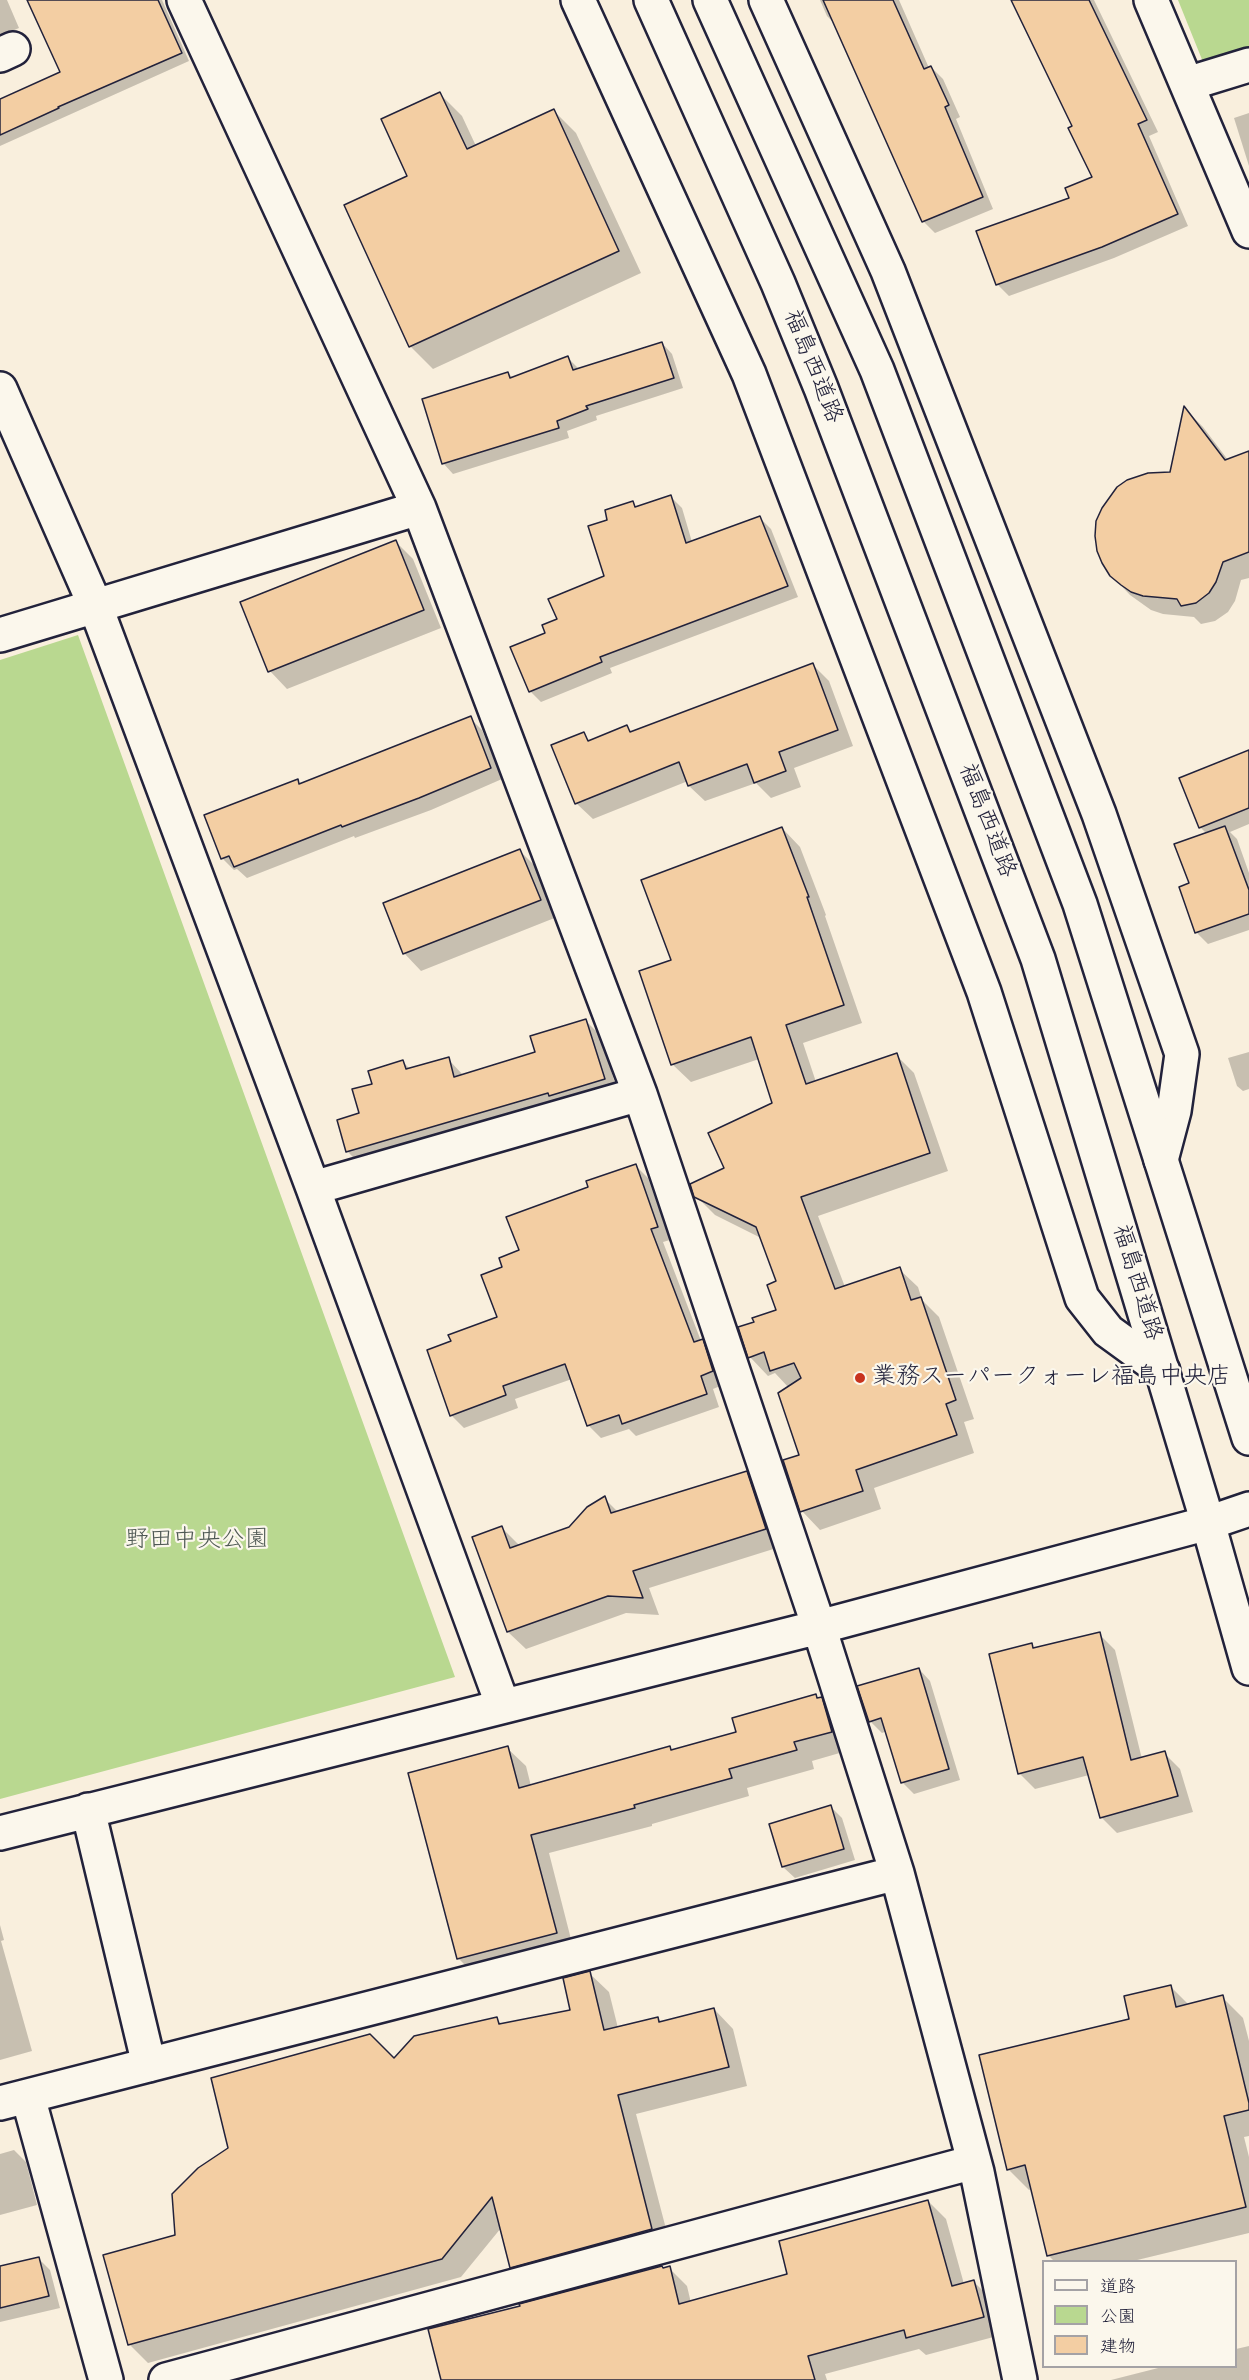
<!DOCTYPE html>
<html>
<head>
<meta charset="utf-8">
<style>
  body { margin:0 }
  #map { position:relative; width:1249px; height:2380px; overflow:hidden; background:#f9efdd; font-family:Mynerve,"Klee One",sans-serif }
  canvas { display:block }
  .legend { position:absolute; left:1042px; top:2260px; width:195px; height:108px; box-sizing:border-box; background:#fbf7ec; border:2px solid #a4a2a5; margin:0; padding:8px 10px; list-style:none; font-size:18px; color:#22223b }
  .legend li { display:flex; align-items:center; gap:12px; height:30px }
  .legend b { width:30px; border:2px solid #a4a2a5 }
</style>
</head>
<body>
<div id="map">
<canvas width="1249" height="2380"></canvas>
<ul class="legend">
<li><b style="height:8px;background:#fbf7ec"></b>道路</li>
<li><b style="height:16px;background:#b9d890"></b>公園</li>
<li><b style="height:16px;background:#f3cea3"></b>建物</li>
</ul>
</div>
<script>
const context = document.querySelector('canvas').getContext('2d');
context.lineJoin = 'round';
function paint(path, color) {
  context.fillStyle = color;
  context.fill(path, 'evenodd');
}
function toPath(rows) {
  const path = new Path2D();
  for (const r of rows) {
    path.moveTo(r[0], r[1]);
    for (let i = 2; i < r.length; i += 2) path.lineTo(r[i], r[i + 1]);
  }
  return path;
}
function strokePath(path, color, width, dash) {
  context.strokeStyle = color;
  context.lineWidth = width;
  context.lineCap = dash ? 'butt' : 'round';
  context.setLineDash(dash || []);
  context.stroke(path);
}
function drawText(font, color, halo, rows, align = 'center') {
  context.font = font + ' Mynerve,"Klee One",sans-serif';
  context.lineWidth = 4.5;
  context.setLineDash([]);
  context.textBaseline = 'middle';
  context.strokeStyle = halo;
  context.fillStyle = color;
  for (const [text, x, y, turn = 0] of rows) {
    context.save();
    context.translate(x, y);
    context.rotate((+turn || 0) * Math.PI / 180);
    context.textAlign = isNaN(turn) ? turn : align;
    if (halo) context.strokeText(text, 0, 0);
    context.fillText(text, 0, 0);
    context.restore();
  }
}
paint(toPath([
  [1178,0,1249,0,1249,49,1203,62],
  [78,635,455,1677,0,1799,0,660]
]), '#b9d890');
paint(toPath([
  [0,0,7,0,19,28,0,36],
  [29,0,162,0,189,61,0,146,0,101,62,73],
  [820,0,899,0,929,68,931,67,943,79,960,117,956,119,993,209,935,233,924,222,835,24,827,16],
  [1012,0,1094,0,1158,132,1149,136,1188,226,1114,258,1009,296,997,284,1071,199,1094,178,1074,126],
  [440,94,462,116,476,146,554,111,576,133,641,273,433,369,410,346],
  [1249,113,1249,166,1234,118],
  [662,343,672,354,683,388,596,416,597,420,567,431,569,438,453,474,443,463,508,373,513,378,568,358,579,369],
  [1185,409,1203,427,1228,460,1249,452,1249,578,1241,580,1235,601,1228,612,1215,621,1201,624,1194,617,1163,614,1151,610,1130,595,1111,575,1103,508,1109,498,1128,481,1171,473],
  [671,497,682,508,692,542,760,518,771,529,798,597,610,668,612,673,541,702,530,691,547,634,606,577,609,521,633,503,637,508],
  [396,542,413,559,441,628,287,689,270,671],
  [813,665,829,681,853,746,794,768,801,787,771,798,756,783,705,801,689,786,688,781,593,819,577,804,553,746,583,734,591,742,627,727,632,732],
  [470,718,482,730,502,779,431,810,355,838,354,836,247,878,237,869,234,870,222,858,297,781,301,785],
  [1249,753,1249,824,1230,832,1237,839,1249,873,1249,930,1208,944,1197,933,1181,888,1191,884,1207,834,1200,827],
  [782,828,800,847,826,915,825,916,862,1023,803,1043,816,1082,896,1055,914,1073,948,1171,818,1216,845,1287,899,1269,918,1287,922,1300,939,1317,974,1419,964,1422,974,1453,874,1488,881,1509,820,1530,802,1511,801,1456,789,1388,775,1373,768,1376,750,1357,740,1328,756,1323,778,1311,778,1282,761,1238,715,1215,696,1196,726,1169,774,1103,759,1059,691,1082,672,1064,673,961],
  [520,851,537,868,557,917,421,971,404,953],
  [585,1020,600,1035,618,1093,362,1166,347,1151,374,1085,403,1062,410,1069,448,1059,464,1076,537,1053],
  [1249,1052,1249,1089,1243,1091,1237,1086,1228,1058],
  [635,1165,648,1178,670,1240,663,1242,701,1341,715,1354,725,1384,713,1389,719,1407,636,1436,629,1429,601,1438,588,1425,572,1379,515,1399,518,1408,464,1428,451,1415,452,1342,499,1318,504,1267,521,1251,590,1187],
  [747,1473,764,1491,783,1546,649,1588,659,1615,626,1613,526,1649,508,1632,474,1538,502,1528,520,1546,569,1528,604,1498,619,1513],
  [1099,1634,1115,1650,1142,1759,1164,1753,1180,1769,1193,1812,1117,1833,1101,1817,1089,1775,1035,1789,1019,1773,1031,1645,1036,1649],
  [919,1669,930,1681,960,1780,914,1794,902,1782,887,1731,882,1733,870,1721],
  [816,1696,840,1717,850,1750,812,1761,814,1769,747,1788,749,1796,652,1824,652,1826,549,1853,574,1951,477,1977,458,1958,507,1748,526,1766,531,1786,670,1748,673,1751,738,1733],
  [831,1807,842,1818,855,1860,795,1878,783,1867,771,1825],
  [0,1925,4,1940,1,1941,32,2051,0,2060],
  [589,1973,609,1992,618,2028,658,2018,662,2023,714,2009,733,2029,747,2086,636,2114,671,2248,531,2286,511,2267,501,2228,461,2277,148,2363,129,2344,177,2237,394,2060,496,2019,503,2025,572,2011],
  [1171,1987,1189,2005,1222,1997,1243,2018,1249,2041,1249,2136,1244,2137,1249,2157,1249,2233,1129,2262,1055,2262,1048,2255,1032,2189,1029,2190,1008,2169,1131,2020],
  [14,2150,26,2162,37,2205,0,2215,0,2154],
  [928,2201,946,2219,964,2284,974,2282,992,2300,1001,2335,926,2355,919,2349,825,2374,827,2380,442,2380,663,2269,669,2268,687,2286,691,2303,789,2275],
  [38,2258,50,2270,60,2308,0,2322,0,2268],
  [1249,2346,1249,2380,1111,2380,1166,2366,1236,2366,1236,2349]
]), '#0003');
const building = toPath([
  [27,0,158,0,182,53,58,107,59,108,0,135,0,99,60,72,27,0],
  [823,0,893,0,924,69,931,66,949,105,945,107,983,197,922,222,823,0],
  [1011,0,1089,0,1147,120,1138,124,1178,214,1102,247,996,285,976,231,1069,198,1065,188,1092,177,1068,128,1072,126,1011,0],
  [440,92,467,149,554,109,619,251,409,347,344,205,407,176,381,119,440,92],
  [662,342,674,378,586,406,588,409,557,421,559,428,442,464,422,399,508,372,510,378,568,356,573,370,662,342],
  [1184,406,1225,460,1249,451,1249,552,1223,562,1216,582,1209,593,1196,603,1181,606,1177,599,1143,596,1131,592,1121,585,1110,576,1102,563,1097,551,1095,536,1096,521,1102,508,1117,487,1127,480,1148,473,1170,472,1184,406],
  [671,495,686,543,760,516,788,586,600,657,602,662,529,692,510,647,545,633,542,625,557,619,548,599,604,576,588,526,607,520,605,510,633,501,635,507,671,495],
  [396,540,424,610,268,672,240,602,396,540],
  [813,663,838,730,779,752,786,771,754,783,747,764,688,786,679,762,575,804,551,745,584,732,588,741,627,725,630,732,813,663],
  [471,716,491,768,419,798,342,827,341,825,234,867,229,856,221,859,204,815,298,779,299,784,471,716],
  [1249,750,1249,808,1199,828,1179,778,1249,750],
  [1225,826,1249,890,1249,914,1195,933,1179,887,1189,883,1174,844,1225,826],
  [782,827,809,897,807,897,844,1005,786,1025,806,1084,897,1053,930,1153,801,1197,835,1289,900,1267,911,1300,921,1297,956,1400,946,1404,957,1435,856,1470,863,1491,800,1512,783,1460,799,1455,778,1393,801,1378,794,1363,770,1371,764,1352,748,1358,738,1327,754,1322,752,1318,776,1310,767,1285,776,1281,756,1227,694,1197,690,1184,724,1168,708,1133,772,1103,751,1037,671,1065,639,971,671,960,641,880,782,827],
  [520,849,541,900,403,954,383,903,520,849],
  [586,1019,605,1079,549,1096,548,1093,346,1152,337,1120,359,1113,352,1089,372,1084,368,1071,403,1060,406,1069,449,1057,454,1077,535,1052,530,1036,586,1019],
  [636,1164,658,1227,651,1229,694,1342,703,1339,713,1371,701,1376,707,1394,622,1424,619,1415,587,1426,565,1364,503,1386,506,1395,450,1416,427,1350,451,1341,448,1335,497,1317,481,1275,502,1267,499,1258,519,1250,506,1217,588,1187,586,1181,636,1164],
  [747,1471,766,1529,633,1571,643,1598,608,1596,507,1632,472,1537,502,1526,510,1548,569,1527,587,1507,605,1496,611,1513,747,1471],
  [1100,1632,1131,1760,1165,1751,1178,1796,1100,1818,1083,1757,1018,1774,989,1654,1032,1643,1033,1648,1100,1632],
  [919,1668,949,1769,901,1783,881,1718,869,1722,857,1686,919,1668],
  [816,1694,817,1698,822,1697,832,1732,794,1742,797,1750,729,1769,732,1778,634,1805,635,1808,531,1835,557,1933,457,1959,408,1773,508,1746,519,1788,670,1746,671,1750,736,1732,732,1718,816,1694],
  [831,1805,844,1849,782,1867,769,1824,831,1805],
  [590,1971,604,2030,658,2017,659,2022,714,2008,729,2067,618,2095,652,2229,510,2268,492,2197,442,2259,128,2345,103,2255,175,2235,172,2194,198,2168,228,2148,211,2078,370,2034,394,2058,414,2036,497,2017,499,2024,570,2010,563,1978,590,1971],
  [1171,1985,1176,2007,1223,1995,1249,2103,1249,2110,1224,2116,1246,2207,1047,2256,1025,2165,1007,2170,979,2055,1129,2019,1124,1996,1171,1985],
  [928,2200,952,2286,974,2280,984,2317,906,2338,904,2330,808,2356,815,2380,441,2380,428,2329,520,2306,519,2304,662,2266,663,2268,670,2266,679,2304,787,2274,779,2241,928,2200],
  [39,2257,49,2296,0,2308,0,2266,39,2257]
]);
paint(building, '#f3cea3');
strokePath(building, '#22223b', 1.5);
const minor = toPath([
  [184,0,419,508,640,1094,819,1627,897,1873,977,2172,1020,2380],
  [578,0,749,374,984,992,1082,1298,1108,1331,1163,1371],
  [766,0,888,271,1099,814,1182,1054,1174,1111,1161,1160],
  [1151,0,1249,231],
  [0,55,13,49],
  [1187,84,1249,65],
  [0,389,95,605,313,1188,503,1706],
  [0,635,419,508],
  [313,1188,640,1094],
  [88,1810,149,2065],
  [0,1833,819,1627,1208,1523,1249,1509],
  [28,2097,106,2380],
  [0,2103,897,1873],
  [166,2380,974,2162]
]);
const highway = toPath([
  [651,0,778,283,821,388,1038,959,1208,1523,1249,1668],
  [710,0,877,370,1080,904,1249,1438]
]);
strokePath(minor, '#22223b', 38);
strokePath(highway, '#22223b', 38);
strokePath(minor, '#fbf7ec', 33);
strokePath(highway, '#fbf7ec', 33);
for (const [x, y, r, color] of [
  [860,1378,6,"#c8321e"]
]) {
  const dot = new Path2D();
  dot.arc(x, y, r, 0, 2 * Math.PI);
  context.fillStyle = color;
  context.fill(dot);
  strokePath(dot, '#fbf7ec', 2);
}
drawText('24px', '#22223b', '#fbf7ec', [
  ["福島西道路",812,367,68],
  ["福島西道路",986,821,69],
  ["福島西道路",1136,1283,73]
]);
drawText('24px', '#22223b', '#fbf7ec', [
  ["業務スーパークォーレ福島中央店",872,1378]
], 'left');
drawText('24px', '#4f5954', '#fbf7ec', [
  ["野田中央公園",197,1541]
]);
</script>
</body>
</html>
